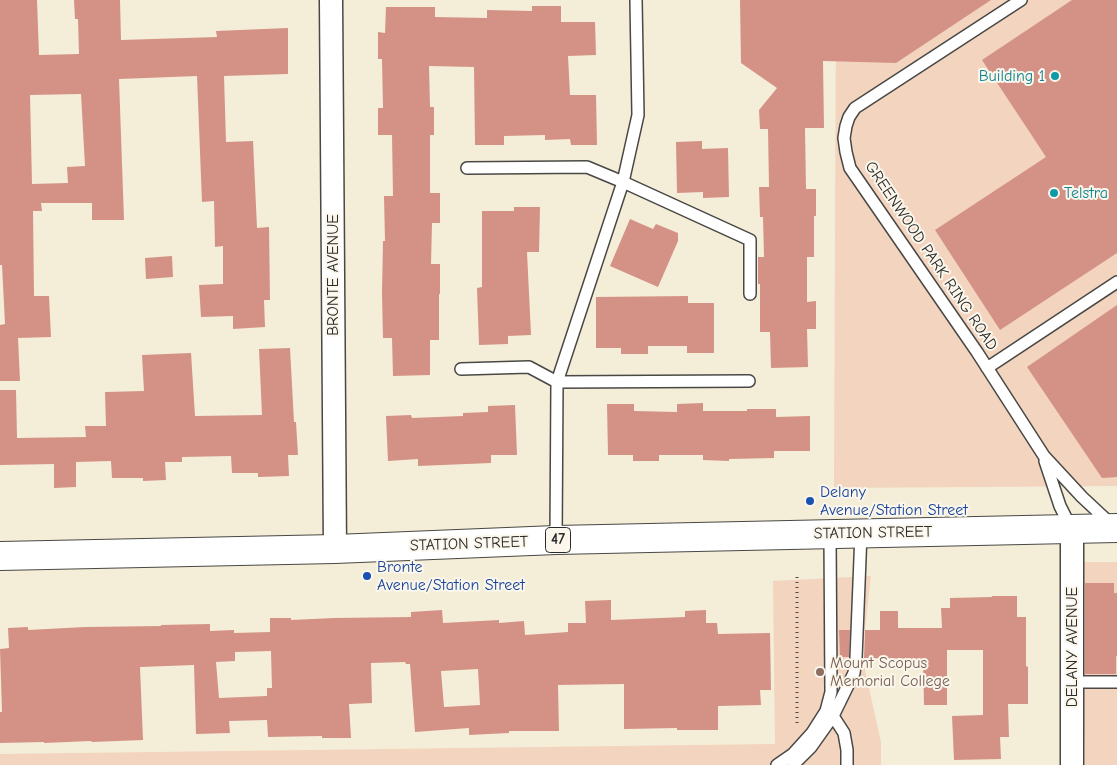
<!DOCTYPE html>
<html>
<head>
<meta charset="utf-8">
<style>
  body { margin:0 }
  canvas { display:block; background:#f4edd7 }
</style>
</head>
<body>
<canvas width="1117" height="765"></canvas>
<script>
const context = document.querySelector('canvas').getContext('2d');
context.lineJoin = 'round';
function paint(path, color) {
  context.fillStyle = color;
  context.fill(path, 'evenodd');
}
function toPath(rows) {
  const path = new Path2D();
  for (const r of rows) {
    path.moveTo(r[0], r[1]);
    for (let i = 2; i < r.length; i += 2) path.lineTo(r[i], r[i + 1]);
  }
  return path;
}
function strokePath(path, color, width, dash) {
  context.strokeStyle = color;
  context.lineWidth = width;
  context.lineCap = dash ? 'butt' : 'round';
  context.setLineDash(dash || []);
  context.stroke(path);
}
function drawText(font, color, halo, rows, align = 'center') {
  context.font = font + ' "Comic Neue",sans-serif';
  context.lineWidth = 4;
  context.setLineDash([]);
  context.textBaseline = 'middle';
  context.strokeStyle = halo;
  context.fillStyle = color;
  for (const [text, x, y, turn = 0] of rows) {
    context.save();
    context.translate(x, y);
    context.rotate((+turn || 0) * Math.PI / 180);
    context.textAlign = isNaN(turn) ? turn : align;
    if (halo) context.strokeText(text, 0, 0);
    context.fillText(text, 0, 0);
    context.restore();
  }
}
paint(toPath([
  [836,0,1117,0,1117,486,834,488],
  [1082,562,1117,562,1117,765,1085,765],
  [871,576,862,656,881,742,881,765,0,765,0,754,775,744,773,581]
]), '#f3d4bf');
paint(toPath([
  [0,0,37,0,39,55,79,54,78,19,75,19,74,0,120,0,121,40,217,37,216,31,288,28,288,74,224,76,226,142,253,141,257,228,269,227,270,300,264,300,265,327,233,329,233,316,201,317,199,285,223,284,223,246,215,247,214,201,202,202,197,76,119,79,124,220,92,220,92,203,41,203,42,211,33,211,34,296,49,296,51,337,18,338,20,381,0,381,0,325,5,324,2,265,0,265],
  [81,94,85,166,67,167,68,183,32,184,30,95],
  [740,0,991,0,896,63,823,61,824,128,805,128,806,189,816,189,816,216,814,216,814,257,807,257,807,302,816,301,816,329,807,329,808,367,771,368,770,332,760,332,760,284,758,284,758,257,764,257,763,217,760,217,759,187,769,187,768,129,760,129,759,110,777,88,741,63],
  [1072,0,1117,0,1117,253,1000,330,935,230,1046,157,982,60],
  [532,6,561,6,561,22,595,22,596,55,568,56,570,95,596,95,597,145,571,145,570,139,545,140,545,135,504,136,504,145,475,145,474,67,429,66,430,107,434,107,434,135,430,135,430,193,440,193,440,223,432,223,431,264,440,264,440,294,439,294,439,340,430,340,430,375,393,376,392,338,383,338,382,293,383,241,385,241,384,196,393,196,392,135,378,135,378,108,383,108,382,59,378,59,378,32,385,33,386,7,435,7,435,17,487,18,487,10,532,11],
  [702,141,702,149,728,148,729,197,703,198,703,192,677,193,676,142],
  [514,207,540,207,539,252,527,252,531,335,508,336,508,344,479,345,477,288,482,287,482,211,514,211],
  [630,219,653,229,656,224,678,233,678,241,658,287,610,266],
  [172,256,173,277,146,279,145,258],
  [688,296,688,303,714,303,714,353,687,353,687,346,648,346,648,354,621,354,621,348,596,348,596,297],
  [1117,305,1117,477,1102,478,1027,367],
  [290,348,294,422,296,422,298,455,288,455,289,476,258,477,258,473,232,473,231,456,182,457,182,462,165,462,166,480,143,481,143,478,112,478,111,461,76,462,76,487,54,488,54,464,0,465,0,390,16,390,17,438,86,437,85,426,106,426,105,392,144,391,142,355,191,353,195,416,262,415,259,349],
  [703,403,703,411,747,411,747,409,776,409,776,417,810,416,810,451,774,451,774,458,729,459,729,461,703,460,703,455,659,455,659,461,633,461,633,455,608,455,607,404,634,404,634,411,677,412,677,404],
  [515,405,517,455,491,455,491,463,418,466,418,459,388,461,386,416,411,415,412,418,463,416,463,413,488,412,488,406],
  [1085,583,1114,583,1114,593,1117,593,1117,656,1116,656,1116,674,1085,674],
  [992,596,1017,596,1017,617,1026,617,1026,666,1028,667,1028,704,1008,704,1009,737,1000,737,1001,759,954,760,952,716,983,715,983,650,947,650,947,705,924,705,923,659,864,658,865,630,880,630,880,611,898,611,898,628,942,628,941,608,950,608,950,598,992,597],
  [611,600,611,620,685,617,685,611,706,610,706,623,717,623,718,634,770,633,771,690,760,690,761,705,718,706,718,730,677,730,677,728,624,729,624,684,558,685,559,731,509,731,509,733,469,735,469,728,415,732,410,664,406,664,405,662,371,663,372,703,349,704,351,738,322,738,322,736,268,737,267,720,229,721,230,733,196,734,194,665,140,667,143,740,92,742,91,741,44,743,44,742,0,743,0,712,2,712,0,649,9,648,8,628,28,627,28,630,85,627,161,626,161,625,210,624,210,631,234,630,234,633,270,632,270,618,291,618,291,620,334,618,411,617,411,612,442,610,443,623,499,620,499,623,524,621,525,635,568,632,568,623,586,623,585,601],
  [271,651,272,688,267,688,267,696,219,698,216,662,235,661,235,652],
  [478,669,480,705,444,707,441,671],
  [839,630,850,630,849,657,840,657]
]), '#d49286');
const lane = toPath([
  [1021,0,855,108,849,117,846,126,844,138,846,152,850,168,977,352,1044,456,1082,497,1112,525],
  [467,168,587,167,623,182,750,240,750,294],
  [987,368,1117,282],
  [461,369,529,367,557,382,749,381],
  [1045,461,1060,506,1071,528],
  [556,540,557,382,623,182,638,115,636,0],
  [1072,682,1117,682],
  [827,712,833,716,844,733,847,750,847,765],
  [777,765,793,754,812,733,826,711,831,692,830,535],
  [793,765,811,747,833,716,854,673,856,658,861,533]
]);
const street = toPath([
  [331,0,335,549],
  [1072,529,1072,765]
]);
const primary = toPath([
  [0,556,335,549,556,540,1117,528]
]);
strokePath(lane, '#494845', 14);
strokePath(street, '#494845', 25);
strokePath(primary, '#494845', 30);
strokePath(toPath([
  [797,723,797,576]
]), '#494845', 3, [1, 4]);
strokePath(lane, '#fff', 11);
strokePath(street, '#fff', 22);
strokePath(primary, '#fff', 28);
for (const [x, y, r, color] of [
  [1055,76,5,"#0f9aa8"],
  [1054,193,5,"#0f9aa8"],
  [810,501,5,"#1a4fb4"],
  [367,576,5,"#1a4fb4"],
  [820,672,5,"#8d6e63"]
]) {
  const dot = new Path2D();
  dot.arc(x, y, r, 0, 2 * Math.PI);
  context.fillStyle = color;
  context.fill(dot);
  strokePath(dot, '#fbf7ec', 2);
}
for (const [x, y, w] of [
  [558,540,25]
]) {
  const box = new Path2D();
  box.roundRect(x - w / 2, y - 12.5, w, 25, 4);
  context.fillStyle = '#fbf7ec';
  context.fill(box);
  strokePath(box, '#2b2b2b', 1);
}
drawText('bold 15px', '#2b2b2b', null, [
  ["47",558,540]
]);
drawText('16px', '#0d838f', '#fbf7ec', [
  ["Building 1",1045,76],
  ["Telstra",1064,193,"left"]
], 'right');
drawText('16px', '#2b2b2b', '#fbf7ec', [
  ["GREENWOOD PARK RING ROAD",931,256,56],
  ["BRONTE AVENUE",333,275,-90],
  ["STATION STREET",873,533,-1],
  ["STATION STREET",469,544,-2],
  ["DELANY AVENUE",1072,647,-90]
]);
drawText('16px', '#164399', '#fbf7ec', [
  ["Delany",820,492],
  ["Avenue/Station Street",820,510],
  ["Bronte",377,567],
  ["Avenue/Station Street",377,585]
], 'left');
drawText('16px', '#785e54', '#fbf7ec', [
  ["Mount Scopus",830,663],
  ["Memorial College",830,681]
], 'left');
</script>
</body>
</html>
